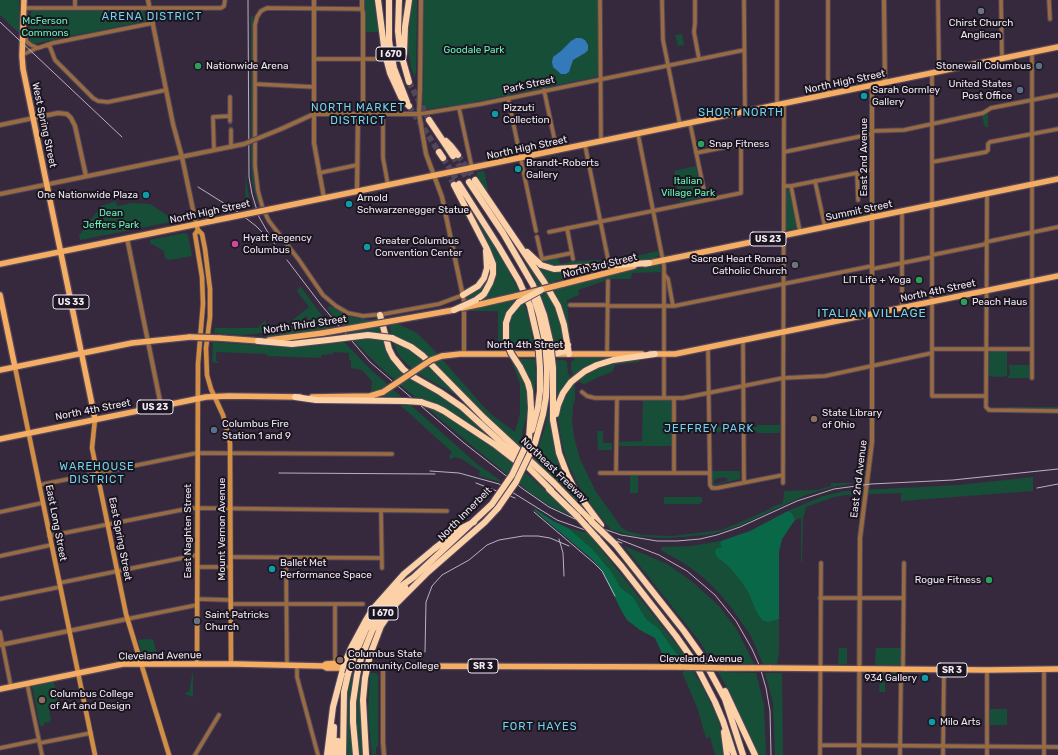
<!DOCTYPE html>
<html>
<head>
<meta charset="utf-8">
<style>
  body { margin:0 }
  canvas { display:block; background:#36293e }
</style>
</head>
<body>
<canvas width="1058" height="755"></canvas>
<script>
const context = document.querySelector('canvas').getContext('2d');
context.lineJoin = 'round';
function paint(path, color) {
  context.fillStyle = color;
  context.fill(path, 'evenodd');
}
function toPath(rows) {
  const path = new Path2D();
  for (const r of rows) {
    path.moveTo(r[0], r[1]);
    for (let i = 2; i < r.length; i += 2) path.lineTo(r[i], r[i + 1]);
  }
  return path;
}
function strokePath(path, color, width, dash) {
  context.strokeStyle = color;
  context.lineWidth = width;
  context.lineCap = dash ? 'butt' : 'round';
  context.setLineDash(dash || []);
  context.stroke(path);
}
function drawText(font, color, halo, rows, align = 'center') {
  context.font = font + ' Rubik,sans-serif';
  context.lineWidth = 4;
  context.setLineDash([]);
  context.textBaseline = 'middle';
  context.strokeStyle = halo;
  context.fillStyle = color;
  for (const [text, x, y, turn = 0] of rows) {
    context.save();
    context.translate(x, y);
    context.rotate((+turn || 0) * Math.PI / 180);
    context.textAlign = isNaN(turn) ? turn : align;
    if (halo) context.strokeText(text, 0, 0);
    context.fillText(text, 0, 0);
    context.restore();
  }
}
paint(toPath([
  [0,0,19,0,19,33,0,15],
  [364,0,376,0,380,32,365,32,365,8,364,7],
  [412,0,417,0,416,73,415,74,415,79,411,67,407,43],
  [424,0,598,0,598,75,596,77,460,105,453,107,447,106,430,109,426,108,423,103],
  [32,11,144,11,146,21,33,44,30,41,30,15],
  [251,16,253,16,253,157,255,188,259,204,258,205,252,182,251,159],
  [682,34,684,45,678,46,675,35],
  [988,112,988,127,985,127,982,116],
  [696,166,702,198,680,202,674,171],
  [246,170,247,186,251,206,245,207],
  [484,171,488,190,485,190,478,180,477,172],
  [786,189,789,190,797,228,786,230],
  [116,201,117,206,132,203,150,204,173,219,181,220,80,240,79,236,101,206],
  [469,208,504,262,519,291,479,301,495,274],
  [185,233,188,235,192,256,169,260,165,258,164,251,150,243,150,240],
  [522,240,531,253,541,261,558,258,560,264,574,261,624,259,658,251,659,255,655,259,642,261,557,267,543,263,531,254],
  [522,254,551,297,559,315,565,344,562,348,555,349,554,341,546,309,535,279,521,255],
  [490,263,490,274,485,288,479,295,470,301,470,309,516,300,517,301,508,312,508,338,508,324,512,313,523,301,530,322,534,349,498,349,498,311,468,311,467,296,474,291],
  [536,264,545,269,609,268,554,281,555,288,585,280,659,264,660,265,661,272,632,273,631,279,610,279,578,290,579,295,567,300,570,341,566,324,535,265],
  [300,286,331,328,369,368,477,464,500,480,500,482,479,476,480,471,462,459,455,457,451,459,449,457,452,452,399,404,376,391,371,393,372,381,362,370,351,368,351,360,349,360,349,353,333,352,333,354,321,355,321,358,267,356,267,354,216,352,216,361,218,361,218,363,212,362,213,342,280,347,306,346,331,341,321,330,265,338,265,336,284,333,299,328,307,320,308,317,305,316,302,321,297,326,274,332,243,335,214,333,215,328,258,328,265,320,266,324,277,327,284,327,309,307,297,291],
  [330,306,351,317,369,320,376,319,376,317,378,317,386,348,391,359,401,371,454,404,498,442,497,444,417,399,381,368,356,343,327,308],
  [396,323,417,333,434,350,483,406,492,415,515,432,520,414,520,384,511,359,535,359,536,375,534,397,533,397,529,376,523,367,527,384,528,409,521,439,538,449,545,427,550,402,550,420,557,454,564,475,580,503,579,504,481,411,427,356,411,344,391,335,389,324],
  [392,341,405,347,417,355,430,366,457,394,456,395,422,376,410,367,400,357],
  [989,351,1007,351,1007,376,1001,377,987,376,987,353],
  [577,356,615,356,616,357,574,377,571,369,571,362,577,357],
  [639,359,639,362,615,365,612,372,598,377,585,384,581,383,577,380,590,371,604,364],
  [556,360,564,360,567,362,568,373,575,385,575,400,573,405,572,421,574,437,580,459,596,492,622,528,627,531,642,535,673,536,721,530,741,522,770,509,772,507,783,503,784,491,817,490,831,486,831,483,856,483,833,487,806,495,739,526,712,534,684,537,663,538,633,536,611,530,583,494,567,462,562,444,558,420,556,400],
  [1009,365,1030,365,1031,378,1007,378,1010,374],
  [643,398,674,399,674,446,616,446,616,442,642,441],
  [426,407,440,412,504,455,533,479,572,516,550,506,529,492,476,449],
  [1009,407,1058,407,1057,409,1009,409],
  [758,425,780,425,780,433,758,433,757,431,746,431,746,427,757,427],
  [706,426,706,433,677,432,677,427],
  [712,427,740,427,740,431,712,432],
  [597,431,603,431,603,443,612,443,612,450,598,450],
  [712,471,740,471,740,479,714,485,712,482],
  [724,477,725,478,727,478,727,481,714,484,714,481,715,479],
  [630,475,638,475,638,493,630,493],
  [1033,477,1033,491,901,501,901,493,846,495,834,497,806,507,803,519,802,562,801,562,801,518,795,520,792,513,788,511,823,496,845,491,959,485],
  [664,497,702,497,702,502,700,504,664,504],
  [568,528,588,533,682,651,703,688,716,714,721,729,725,755,715,755,710,737,706,738,698,710,682,672,686,671,682,663,683,659,673,649,659,629,646,619,633,597,620,587,606,564],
  [721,541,720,544,722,547,720,560,731,569,740,580,748,592,757,613,763,621,768,622,779,619,779,652,777,664,763,664,751,636,731,607,719,593,704,578,687,565,661,550,662,547,691,546],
  [624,546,651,557,667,564,690,580,719,606,737,630,754,664,716,663,721,672,756,673,764,705,766,755,759,755,728,689,700,642],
  [147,639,153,640,154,642,158,660,144,659,138,640],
  [839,648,847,648,847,664,838,664],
  [876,648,902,648,902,665,875,665],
  [193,671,193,697,185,694,186,692,189,692],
  [370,673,376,673,379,678,378,679,378,747,376,747,376,754,374,755,372,755,368,715],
  [765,673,782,673,783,755,775,755,773,702],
  [880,673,898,673,898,675,900,675,899,682,885,682,885,692,879,692],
  [352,674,354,674,351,692,350,714,353,755,346,755,346,702],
  [360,674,362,674,360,700,364,755,359,755,356,721,356,697],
  [54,682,59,707,49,709,51,720,48,723,45,722,43,726,40,726,32,686],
  [990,709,1007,709,1007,725,990,725]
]), '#164e38');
paint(toPath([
  [535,509,553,521,568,528,592,549,611,571,620,587,633,597,646,619,659,629,673,649,683,660,682,663,666,662,655,638,640,630,627,620,621,610,602,571,593,560,534,510],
  [788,511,792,513,795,520,782,539,779,552,779,619,768,622,763,621,757,613,748,592,740,580,731,569,716,556,715,552,716,549,722,547,720,544,721,541,750,531]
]), '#096848');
paint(toPath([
  [576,38,581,38,585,40,588,45,588,50,585,53,573,60,569,72,566,74,561,74,553,67,552,62,553,57,561,51,571,41]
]), '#3479b9');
strokePath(toPath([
  [230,121,231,130]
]), '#524659', 3.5, [3.5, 2]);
strokePath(toPath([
  [409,82,429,120],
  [409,106,439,152],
  [458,155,475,180],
  [453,156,469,182],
  [443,158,459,184],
  [447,171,454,185]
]), '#524659', 6, [6, 3]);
const minor = toPath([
  [600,0,601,141],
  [662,0,663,40,680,125],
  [695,0,695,23,694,32,699,59],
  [744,0,745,112],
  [938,0,939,72],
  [1001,0,1002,58],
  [1049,0,1050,19],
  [24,8,221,8,224,6,225,0],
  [75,8,75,0],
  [362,9,267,8,261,11,257,17,255,25,255,166,258,191,263,209,269,221,299,260,323,295,336,306,348,313,363,316,384,314,439,304,463,295],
  [24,34,27,42,31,45,38,48,53,43,153,23],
  [47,45,50,47,55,60,93,98,98,101,108,102,166,90],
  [1032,52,1032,378],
  [22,55,37,48],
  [314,59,382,59],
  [932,73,932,396,986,396],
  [255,84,314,87],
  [544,90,557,151],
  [828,94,828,0],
  [230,97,230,121],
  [508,98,536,231],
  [777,105,777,0],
  [459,108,472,168],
  [432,112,481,104,744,50],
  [383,114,383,158,388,185],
  [690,123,706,200],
  [231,130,231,147],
  [872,131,904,130,983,113,991,108,1058,95],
  [638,134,664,266,664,398],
  [585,145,608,259],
  [214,150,213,117,230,116],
  [784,152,872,134],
  [932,162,986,152,988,150,988,144,990,142,1058,129],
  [319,173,357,165],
  [857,173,858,200],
  [815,181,825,227],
  [784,186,791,186,872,170],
  [791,186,800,232],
  [987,194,986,407,989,410,1058,411],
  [567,228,573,259],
  [549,232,741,193,741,144,696,153],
  [537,237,542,259,572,253],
  [986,242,1058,227],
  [932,255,986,244],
  [872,269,932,257],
  [664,274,668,279,673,306],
  [570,305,607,305],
  [607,306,674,306,872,266],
  [902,307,902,211],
  [743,341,744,482],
  [708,347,710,485,712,488,717,488,783,475],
  [932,349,1032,349],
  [607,354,608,281],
  [582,392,587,396,595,398,683,398,783,378,825,376,932,353],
  [674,399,674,473],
  [600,473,709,473],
  [616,473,617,398],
  [783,483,784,104],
  [39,485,197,453,392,454],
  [381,510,382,568],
  [0,512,42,503],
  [49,536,191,508,447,511],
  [0,556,51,545],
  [231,557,382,558],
  [286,557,287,666],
  [197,567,231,567],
  [59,583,197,555],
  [820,598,904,598],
  [0,599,60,587],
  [197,599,231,600],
  [231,604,363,604],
  [127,619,197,605],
  [0,632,11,687],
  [335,663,335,604],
  [297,666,297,677,318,755],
  [1044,670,1044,755],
  [27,683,42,755],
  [40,743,91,733],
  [820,745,1058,747],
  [0,748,39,740],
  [195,755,219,715],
  [820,755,821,563],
  [900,755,901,675,903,665,904,563],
  [943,755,944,669],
  [987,755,987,670]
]);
const tertiary = toPath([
  [148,0,173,124,182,157,196,224],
  [314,0,314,143,324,198],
  [362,0,362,9,363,13,363,114],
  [884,0,885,83],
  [420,90,421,0],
  [0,125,58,113,67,114,71,118,75,126,86,176],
  [281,129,314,114,407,114],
  [426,154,442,197,464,301,464,354],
  [357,191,358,114],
  [0,194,244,144],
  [127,238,161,406],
  [0,645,127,619],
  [383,666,383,742,384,755],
  [859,755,860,538,872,442,872,85]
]);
const secondary = toPath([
  [196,224,198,230,202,234,205,249,210,289,210,317,206,348,207,375,211,389,223,415,230,443,231,664],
  [15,367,95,755],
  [95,419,92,448,126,614,169,755],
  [197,664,198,364,203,304,202,277,195,234,198,230]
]);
const primary = toPath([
  [24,0,22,56,23,69,95,419],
  [271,209,1058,47],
  [0,264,227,218],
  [645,264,1058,179],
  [563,284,634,266],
  [0,295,15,367],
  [481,304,516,296],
  [386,322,454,310],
  [219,338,261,341],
  [269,340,323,333],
  [558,354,642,354],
  [650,354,675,354,1058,276],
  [442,356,460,354,542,354],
  [0,370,132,343,190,337],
  [312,397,370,396,383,392],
  [0,439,206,397,229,396,300,397],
  [323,666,326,664,340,663,344,665,387,666,681,667],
  [725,668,753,668],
  [769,668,987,670,1058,669],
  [0,689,123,664,236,664,323,666,327,668,340,668,344,665]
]);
const motorway = toPath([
  [378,0,385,54,390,73,401,97,409,106],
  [389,0,389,40,391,54,394,68,407,102],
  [399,0,398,31,400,50,409,82],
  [404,53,405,27,409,0],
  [429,120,453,156],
  [446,141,451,146,458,155],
  [439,152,443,158],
  [475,180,544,282,558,306,564,325,569,354],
  [469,182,503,233,533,285,544,315,550,341],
  [459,184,499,247,519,281,530,306,538,341],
  [454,185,487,249,493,264,493,274,490,283,484,294,476,300],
  [527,252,541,265,554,269,649,263],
  [532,292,539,314,545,341],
  [463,295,478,286,484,278,487,268,486,251],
  [380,315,389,349,393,357,403,369,410,375,440,392,462,407,524,463,551,490],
  [392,338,411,347,423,356,484,418,554,483,592,522],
  [506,340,506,323,509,314,519,302],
  [258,341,292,344,328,340],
  [555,354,565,351,568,345],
  [520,367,528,383,530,391,531,408,529,439],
  [553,368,553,420,559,453,567,474,575,490,601,525],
  [295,397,316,400,405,401],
  [421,402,436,407,444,411,494,444,521,465],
  [556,414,558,405,563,393,571,382,585,371,597,365,613,360,655,354],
  [532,430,538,407,540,391,540,368],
  [535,443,543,414,546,397,547,368],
  [549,489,578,517],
  [597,538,622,567,676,636,695,663,715,702,723,721,734,755],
  [615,544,684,631,701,655,725,699,743,755],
  [370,655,381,626,396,604,428,572,485,522,498,508],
  [361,658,372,631,379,620,405,587],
  [353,659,366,629,385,603,397,589,414,577,492,504],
  [365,678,363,700,366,755],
  [725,691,755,755],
  [724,732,727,755],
  [327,755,333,707,344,665,351,648,366,620,372,610,404,574,434,549,460,529,474,522],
  [333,755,334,727],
  [338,755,338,741],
  [343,755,344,692,348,674],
  [356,755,353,722,353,702,357,675]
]);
strokePath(minor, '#54475b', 5.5);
strokePath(tertiary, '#54475b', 6);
strokePath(secondary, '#54475b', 6);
strokePath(primary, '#54475b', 8);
strokePath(motorway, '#54475b', 8);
strokePath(minor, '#986c40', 3.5);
strokePath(tertiary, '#986c40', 4);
strokePath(secondary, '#d28e42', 4.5);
strokePath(primary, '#f4ad63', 5.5);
strokePath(motorway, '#fcd1a8', 6);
strokePath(toPath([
  [248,0,249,177,252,194,259,217,278,250],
  [0,22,122,137],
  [198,187,238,212,256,226,265,235],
  [287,260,322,306,370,362,464,443,523,489,549,507,575,519,621,535,657,541,677,541,700,539,717,535,740,527,797,501,834,489,871,484,953,480,1058,469],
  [430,471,459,473,499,484,557,520,622,543],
  [279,473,435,474],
  [476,483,515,498],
  [1037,488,1058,484],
  [534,512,594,563,602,571,615,596],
  [559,539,563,553,564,576],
  [618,539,659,555,687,571,715,595,736,621,752,649,760,667,766,688,770,711,771,755],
  [425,652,426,602,432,586,442,575,469,560,487,545,499,540,523,536,538,536,550,538,569,546]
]), '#bab0c0', 1);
const minorBridge = toPath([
  [419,114,432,112]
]);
const tertiaryBridge = toPath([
  [420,90,419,114,426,154],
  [407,114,419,114],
  [244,144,281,129]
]);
const primaryBridge = toPath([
  [227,218,271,209],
  [516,296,563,284],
  [462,308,481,304],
  [323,333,386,322],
  [190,337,219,338],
  [383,392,431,360,442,356],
  [681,667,725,668],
  [753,668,769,668]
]);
const motorwayBridge = toPath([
  [519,302,541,290],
  [454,310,476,300],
  [328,340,368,335,392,338],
  [506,340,511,353,520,367],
  [538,341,540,368],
  [545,341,547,368],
  [550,341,553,368],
  [405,401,421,402],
  [492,504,512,475,529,439],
  [498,508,516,482,535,443],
  [578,517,597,538],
  [592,522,615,544],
  [348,674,353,659],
  [357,675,361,658],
  [365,678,370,655]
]);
strokePath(minorBridge, '#54475b', 5.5, []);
strokePath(tertiaryBridge, '#54475b', 6, []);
strokePath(primaryBridge, '#54475b', 8, []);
strokePath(motorwayBridge, '#54475b', 8, []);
strokePath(minorBridge, '#986c40', 3.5);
strokePath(tertiaryBridge, '#986c40', 4);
strokePath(primaryBridge, '#f4ad63', 5.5);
strokePath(motorwayBridge, '#fcd1a8', 6);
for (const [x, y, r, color] of [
  [981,11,4,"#6b7280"],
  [198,66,4,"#2e9e5b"],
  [1039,66,4,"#5c6f8a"],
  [1020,90,4,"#5c6f8a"],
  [864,96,4,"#0f9aa8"],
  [495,114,4,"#0f9aa8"],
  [701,144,4,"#2e9e5b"],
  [518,169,4,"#0f9aa8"],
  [146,195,4,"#0f9aa8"],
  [349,204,4,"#0f9aa8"],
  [235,244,4,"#d1479c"],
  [367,247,4,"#0f9aa8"],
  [795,265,4,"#6b7280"],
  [919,280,4,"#2e9e5b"],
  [964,302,4,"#2e9e5b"],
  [814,419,4,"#8d6e63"],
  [214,430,4,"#5c6f8a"],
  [272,569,4,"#0f9aa8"],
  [989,580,4,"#2e9e5b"],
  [197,621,4,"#6b7280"],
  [340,660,4,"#8d6e63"],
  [925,678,4,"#0f9aa8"],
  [42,700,4,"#8d6e63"],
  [932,722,4,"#0f9aa8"]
]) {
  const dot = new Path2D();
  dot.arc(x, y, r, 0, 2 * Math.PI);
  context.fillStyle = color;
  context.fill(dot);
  strokePath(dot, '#1a151e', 1.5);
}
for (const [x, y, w] of [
  [391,54,30],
  [768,239,36],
  [71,302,36],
  [155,407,36],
  [383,613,30],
  [483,666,30],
  [952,670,30]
]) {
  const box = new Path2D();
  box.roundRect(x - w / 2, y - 7, w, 14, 3);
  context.fillStyle = '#1a151e';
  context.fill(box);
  strokePath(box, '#f0e7f5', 1);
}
drawText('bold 9px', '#f0e7f5', null, [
  ["I 670",391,54],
  ["US 23",768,239],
  ["US 33",71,302],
  ["US 23",155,407],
  ["I 670",383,613],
  ["SR 3",483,666],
  ["SR 3",952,670]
]);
drawText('10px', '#66f6ba', '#1a151e', [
  ["McFerson",45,21],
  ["Commons",45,33],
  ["Goodale Park",474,50],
  ["Italian",688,181],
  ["Village Park",688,193],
  ["Dean",111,213],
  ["Jeffers Park",111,225]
]);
drawText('10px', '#f0e7f5', '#1a151e', [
  ["Chirst Church",981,23,"center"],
  ["Anglican",981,35,"center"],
  ["Nationwide Arena",206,66],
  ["Stonewall Columbus",1031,66,"right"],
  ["United States",1012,84,"right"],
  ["Post Office",1012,96,"right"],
  ["Sarah Gormley",872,90],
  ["Gallery",872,102],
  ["Pizzuti",503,108],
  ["Collection",503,120],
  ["Snap Fitness",709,144],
  ["Brandt-Roberts",526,163],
  ["Gallery",526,175],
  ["One Nationwide Plaza",138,195,"right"],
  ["Arnold",357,198],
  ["Schwarzenegger Statue",357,210],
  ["Hyatt Regency",243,238],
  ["Columbus",243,250],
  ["Greater Columbus",375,241],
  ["Convention Center",375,253],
  ["Sacred Heart Roman",787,259,"right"],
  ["Catholic Church",787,271,"right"],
  ["LIT Life + Yoga",911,280,"right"],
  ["Peach Haus",972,302],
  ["State Library",822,413],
  ["of Ohio",822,425],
  ["Columbus Fire",222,424],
  ["Station 1 and 9",222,436],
  ["Ballet Met",280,563],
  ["Performance Space",280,575],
  ["Rogue Fitness",981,580,"right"],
  ["Saint Patricks",205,615],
  ["Church",205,627],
  ["Columbus State",348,654],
  ["Community College",348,666],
  ["934 Gallery",917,678,"right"],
  ["Columbus College",50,694],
  ["of Art and Design",50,706],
  ["Milo Arts",940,722]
], 'left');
drawText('10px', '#f0e7f5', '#1a151e', [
  ["North High Street",845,82,-12],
  ["Park Street",529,85,-12],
  ["West Spring Street",44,125,78],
  ["North High Street",527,148,-12],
  ["East 2nd Avenue",864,157,-90],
  ["Summit Street",859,211,-12],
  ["North High Street",210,212,-12],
  ["North 3rd Street",600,266,-14],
  ["North 4th Street",938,291,-12],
  ["North Third Street",305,325,-8],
  ["North 4th Street",525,345],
  ["North 4th Street",93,410,-11],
  ["Northeast Freeway",554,470,44],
  ["East 2nd Avenue",859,479,-83],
  ["North Innerbelt",465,514,-45],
  ["East Long Street",56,523,79],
  ["Mount Vernon Avenue",222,529,-90],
  ["East Naghten Street",188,531,-90],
  ["East Spring Street",120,539,79],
  ["Cleveland Avenue",160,656,-1],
  ["Cleveland Avenue",701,659]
]);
context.letterSpacing = '1px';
drawText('11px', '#73d4f1', '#1a151e', [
  ["ARENA DISTRICT",152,17],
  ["NORTH MARKET",358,108],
  ["DISTRICT",358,121],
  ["SHORT NORTH",741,113],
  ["JEFFREY PARK",709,429],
  ["WAREHOUSE",97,467],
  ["DISTRICT",97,480],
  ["FORT HAYES",540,727]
]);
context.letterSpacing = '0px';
context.letterSpacing = '1px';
drawText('12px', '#73d4f1', '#1a151e', [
  ["ITALIAN VILLAGE",872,314]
]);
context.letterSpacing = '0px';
</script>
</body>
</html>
